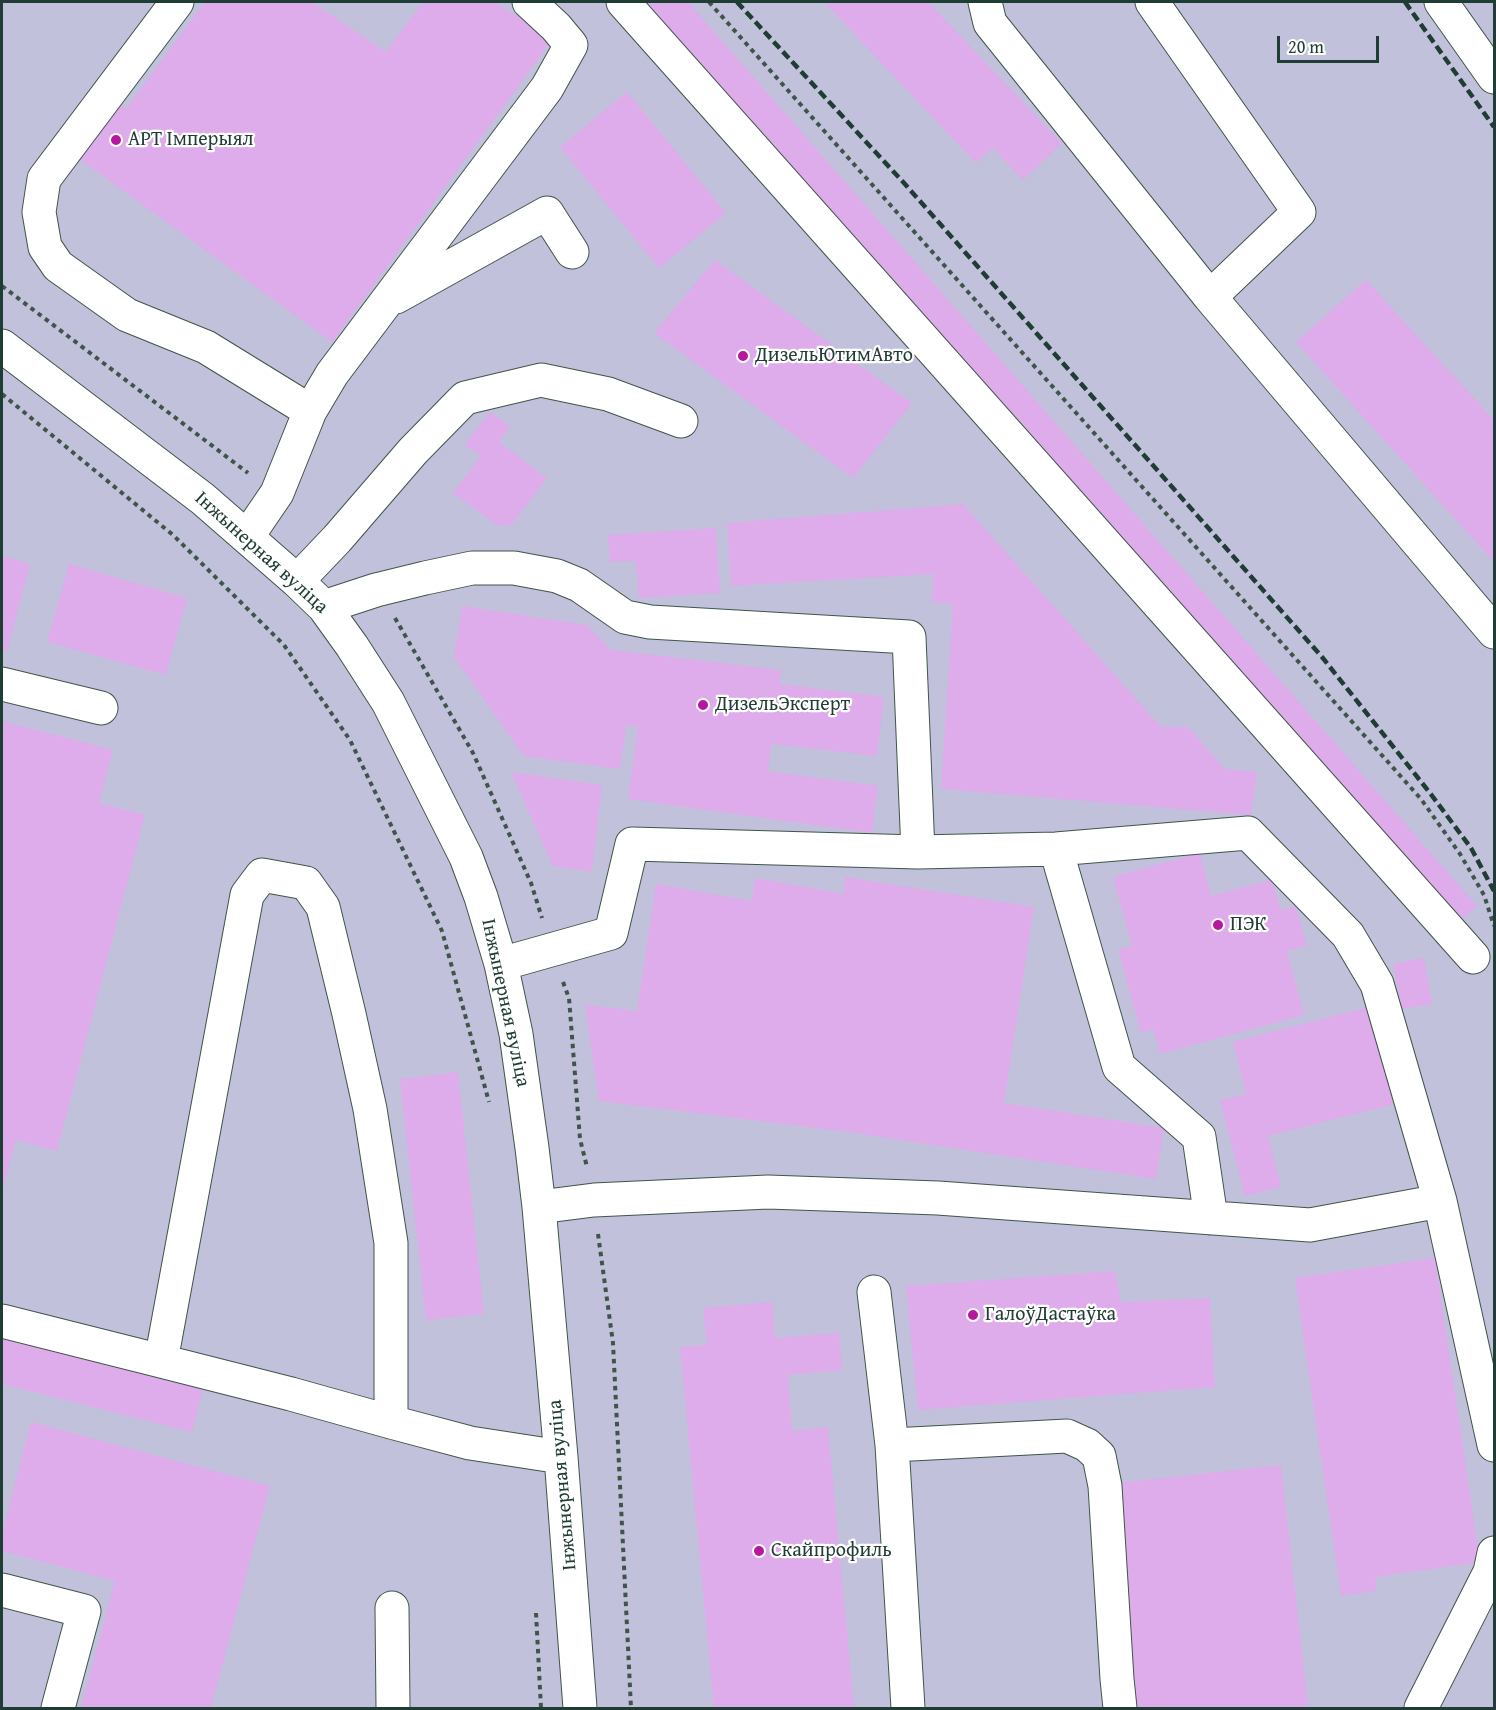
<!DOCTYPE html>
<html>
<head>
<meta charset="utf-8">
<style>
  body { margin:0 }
  #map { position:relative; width:1496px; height:1710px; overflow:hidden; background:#f4dfc2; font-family:"Gentium Book Plus",serif }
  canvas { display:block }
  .frame { position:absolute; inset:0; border:3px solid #1f3d34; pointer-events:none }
  .scale { position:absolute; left:1277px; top:36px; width:102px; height:27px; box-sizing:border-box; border:3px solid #1f3d34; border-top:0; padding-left:8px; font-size:18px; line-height:21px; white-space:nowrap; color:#1f3d34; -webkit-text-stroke:4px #fff; paint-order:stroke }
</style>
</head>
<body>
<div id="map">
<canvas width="1496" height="1710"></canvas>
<div class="frame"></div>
<div class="scale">20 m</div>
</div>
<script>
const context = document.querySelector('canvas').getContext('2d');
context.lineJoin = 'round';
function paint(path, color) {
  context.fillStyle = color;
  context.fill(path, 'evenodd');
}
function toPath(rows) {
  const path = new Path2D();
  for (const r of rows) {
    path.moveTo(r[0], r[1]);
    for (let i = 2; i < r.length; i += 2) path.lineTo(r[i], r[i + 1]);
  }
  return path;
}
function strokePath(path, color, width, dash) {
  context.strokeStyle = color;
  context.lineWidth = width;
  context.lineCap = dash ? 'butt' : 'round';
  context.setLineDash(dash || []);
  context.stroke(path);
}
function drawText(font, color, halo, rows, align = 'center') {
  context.font = font + ' "Gentium Book Plus",serif';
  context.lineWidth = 4.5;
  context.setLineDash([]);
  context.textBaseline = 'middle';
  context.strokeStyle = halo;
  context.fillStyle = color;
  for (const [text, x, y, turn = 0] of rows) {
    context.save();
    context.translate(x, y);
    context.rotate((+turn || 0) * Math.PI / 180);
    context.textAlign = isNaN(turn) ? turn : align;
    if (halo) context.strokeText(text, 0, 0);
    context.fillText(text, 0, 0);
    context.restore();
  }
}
paint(toPath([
  [2,2,1494,2,1494,1708,2,1708]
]), '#c2c1dc');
paint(toPath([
  [205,2,312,2,386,52,423,2,496,2,552,40,332,342,71,153,110,97,126,109],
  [636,2,688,2,1477,906,1454,926],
  [824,2,928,2,1062,143,1023,180,993,148,976,163],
  [627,92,726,213,659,268,560,147],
  [715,260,912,403,853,478,654,333],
  [1366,280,1494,420,1494,562,1296,342],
  [490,412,510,427,499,442,547,478,511,525,498,526,453,493,481,456,465,445],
  [963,504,1161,727,1188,727,1225,769,1257,772,1251,815,941,789,953,604,932,602,933,574,731,586,727,523],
  [716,528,720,593,639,598,636,561,610,562,608,535],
  [2,556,30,564,7,652,2,650],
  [69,564,187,598,166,675,47,642],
  [462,606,587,625,611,650,781,670,780,684,884,697,877,756,771,744,768,771,878,786,872,833,628,799,638,726,626,726,620,769,524,756,454,657],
  [2,721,113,750,99,803,145,815,57,1151,16,1140,2,1193],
  [511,772,602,785,592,872,553,866],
  [1200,853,1211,896,1272,880,1281,910,1296,906,1307,946,1287,951,1304,1015,1160,1054,1153,1029,1141,1033,1118,949,1132,946,1113,877],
  [845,877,1034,907,1004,1103,1164,1128,1156,1179,848,1132,599,1101,585,1005,637,1011,656,884,752,901,755,878,844,894],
  [1424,958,1432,1004,1402,1009,1393,964],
  [1373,1006,1398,1103,1268,1136,1281,1187,1245,1196,1220,1100,1246,1094,1233,1042],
  [458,1072,484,1314,426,1320,400,1079],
  [1435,1258,1480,1562,1375,1577,1377,1591,1341,1596,1295,1278],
  [1115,1271,1121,1302,1210,1298,1215,1387,918,1410,906,1286],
  [772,1302,775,1338,839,1333,842,1370,788,1375,792,1431,828,1427,854,1708,714,1708,680,1347,707,1345,703,1308],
  [2,1334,204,1385,192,1432,2,1384],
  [31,1422,270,1486,211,1708,81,1708,115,1581,2,1551,2,1534],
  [1281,1465,1308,1706,1287,1708,1134,1708,1109,1484]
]), '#deabeb');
const minor = toPath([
  [177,2,44,179,39,212,45,247,58,266,127,315,206,347,310,411],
  [623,2,1473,957],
  [985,2,990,23,1210,297,1494,632],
  [1152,2,1299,212,1210,297],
  [1441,2,1494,77],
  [396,297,547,213,572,252],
  [2,346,203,499,297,581,324,607,352,646,388,702,466,857,481,897,501,964,516,1034,532,1148,539,1207,561,1457,580,1708],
  [247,537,277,493,310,411,332,374,547,88,571,45,556,27,529,2],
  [297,581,337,539,413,451,465,398,541,380,608,394,681,421],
  [324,607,376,590,425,578,472,568,514,568,557,576,579,585,625,617,650,622,909,637,918,852,1056,849,1248,833,1348,935,1377,984,1440,1201],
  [2,684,101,708],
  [1056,849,1119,1067,1199,1137,1211,1218],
  [501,964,611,933,632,844,918,852],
  [539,1207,594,1200,768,1192,938,1198,1310,1225,1440,1201,1494,1445],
  [874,1292,892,1445,908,1708],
  [2,1321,161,1361],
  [391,1422,391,1243,370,1109,349,1014,323,907,306,883,262,875,247,895,161,1361,291,1394,391,1422,470,1443,561,1457],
  [892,1445,1067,1436,1087,1445,1099,1456,1105,1486,1117,1679,1120,1708],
  [2,1590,84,1611,58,1708],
  [392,1608,393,1708],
  [1421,1708,1490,1572,1494,1553]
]);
strokePath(minor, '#3f5549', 35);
strokePath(toPath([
  [709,2,1421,799,1460,854,1484,895,1494,926],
  [2,286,248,473],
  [2,394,173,535,284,645,350,740,442,931,489,1102],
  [395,618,473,753,531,883,542,918],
  [563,982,569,998,580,1139,587,1167],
  [598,1234,613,1343,631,1708],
  [536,1613,541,1708]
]), '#3f5549', 4, [4.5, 4.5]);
strokePath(minor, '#fff', 33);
strokePath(toPath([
  [737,2,904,183,1322,657,1430,793,1471,848,1494,891],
  [1405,2,1494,127]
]), '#1f3d34', 4.5, [9, 4.5]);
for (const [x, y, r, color] of [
  [116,140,6,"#b5179e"],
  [743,356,6,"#b5179e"],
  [703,705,6,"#b5179e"],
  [1218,925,6,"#b5179e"],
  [973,1315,6,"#b5179e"],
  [759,1551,6,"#b5179e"]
]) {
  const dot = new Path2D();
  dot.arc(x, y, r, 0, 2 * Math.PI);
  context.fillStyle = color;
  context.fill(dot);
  strokePath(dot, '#fff', 2);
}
drawText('20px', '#1f3d34', '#fff', [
  ["АРТ Імперыял",128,140],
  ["ДизельЮтимАвто",755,356],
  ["ДизельЭксперт",715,705],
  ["ПЭК",1230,925],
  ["ГалоўДастаўка",985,1315],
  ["Скайпрофиль",771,1551]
], 'left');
drawText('20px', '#1f3d34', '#fff', [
  ["Інжынерная вуліца",261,553,42],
  ["Інжынерная вуліца",505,1003,78],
  ["Інжынерная вуліца",563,1485,-95]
]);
</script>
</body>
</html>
